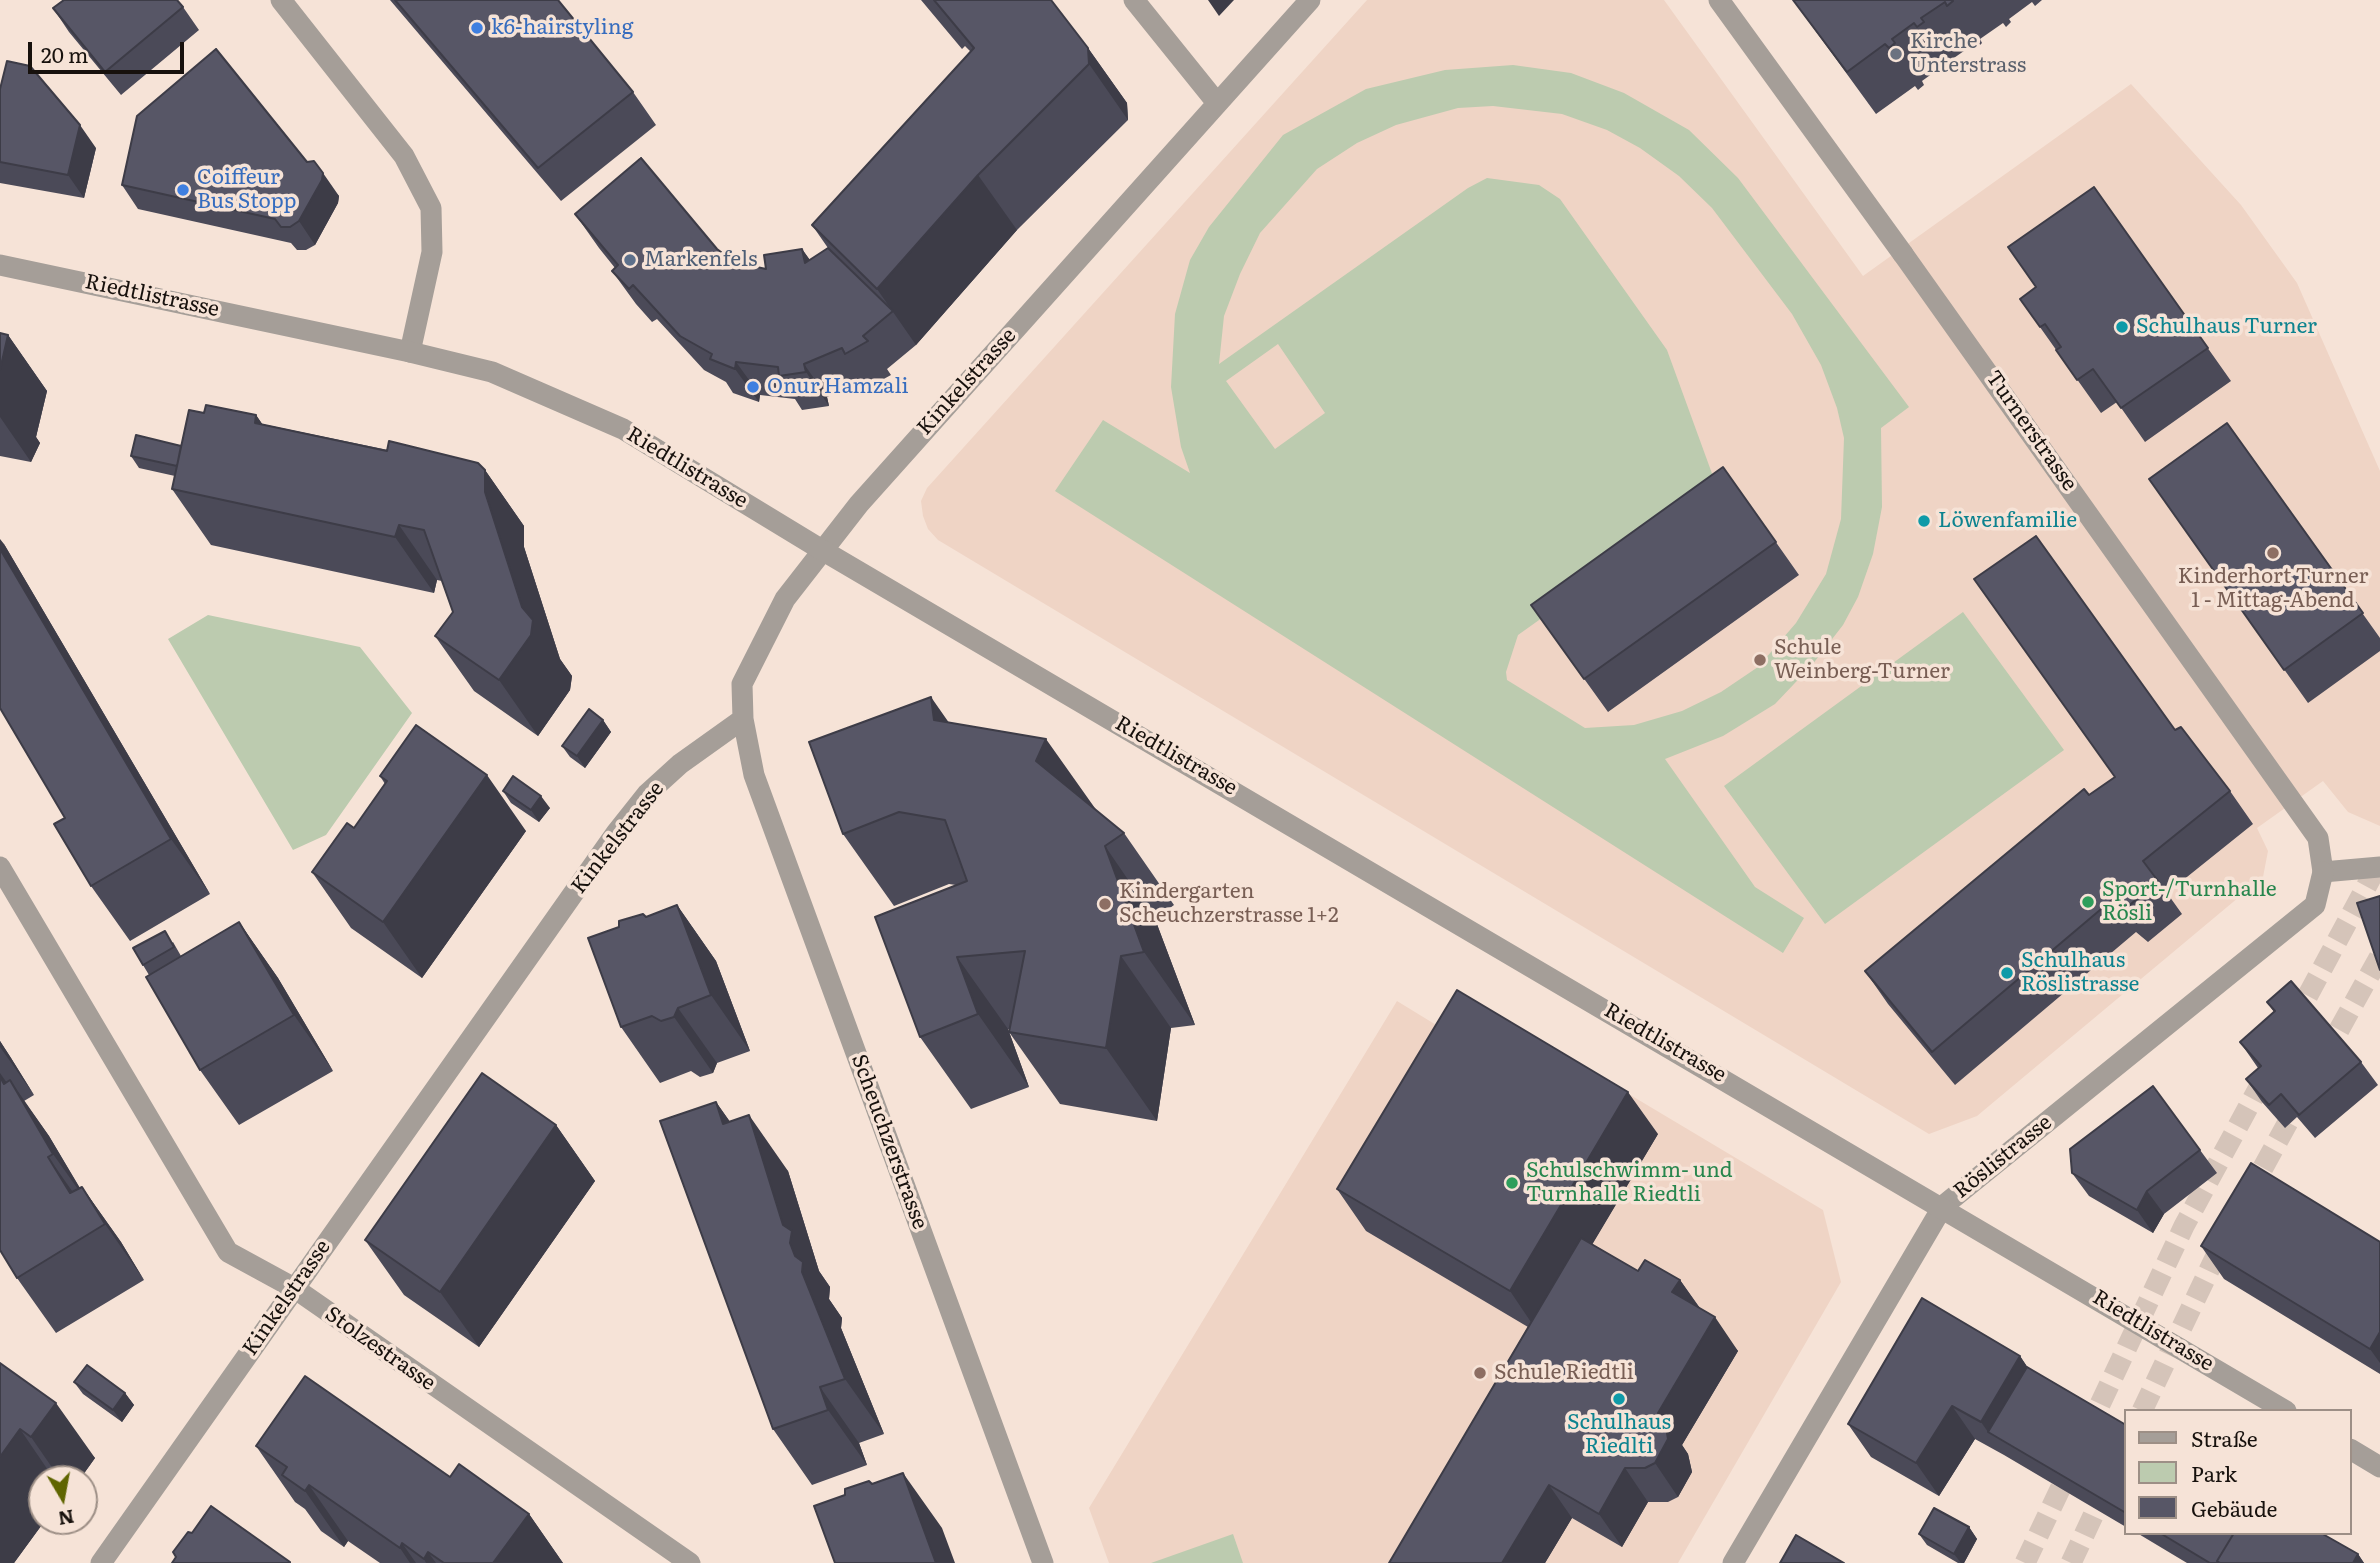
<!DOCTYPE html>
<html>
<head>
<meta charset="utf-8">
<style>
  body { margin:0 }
  #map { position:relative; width:2380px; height:1563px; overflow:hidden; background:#f6e3d7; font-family:Literata,serif }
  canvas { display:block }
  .legend { position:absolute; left:2124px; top:1409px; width:228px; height:126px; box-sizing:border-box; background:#f6e3d7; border:2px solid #9d8f86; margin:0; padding:9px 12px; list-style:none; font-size:21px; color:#17110d }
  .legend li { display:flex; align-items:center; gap:14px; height:35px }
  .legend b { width:35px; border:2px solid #9d8f86 }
  .north { position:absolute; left:28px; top:1465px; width:70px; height:70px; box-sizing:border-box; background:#f6e3d7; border:2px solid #9d8f86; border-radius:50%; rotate:170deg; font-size:19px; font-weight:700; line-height:28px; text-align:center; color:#17110d }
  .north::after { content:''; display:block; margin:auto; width:24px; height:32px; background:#5f6501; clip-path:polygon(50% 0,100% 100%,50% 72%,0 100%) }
  .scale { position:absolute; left:28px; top:42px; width:156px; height:32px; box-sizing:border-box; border:4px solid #17110d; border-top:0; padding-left:9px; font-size:21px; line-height:24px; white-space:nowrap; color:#17110d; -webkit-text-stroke:5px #f6e3d7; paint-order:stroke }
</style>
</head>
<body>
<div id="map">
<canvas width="2380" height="1563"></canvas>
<ul class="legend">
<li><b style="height:9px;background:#a59e98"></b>Straße</li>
<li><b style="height:19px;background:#bccbaf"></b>Park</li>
<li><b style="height:19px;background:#575666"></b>Gebäude</li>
</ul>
<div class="north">N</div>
<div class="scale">20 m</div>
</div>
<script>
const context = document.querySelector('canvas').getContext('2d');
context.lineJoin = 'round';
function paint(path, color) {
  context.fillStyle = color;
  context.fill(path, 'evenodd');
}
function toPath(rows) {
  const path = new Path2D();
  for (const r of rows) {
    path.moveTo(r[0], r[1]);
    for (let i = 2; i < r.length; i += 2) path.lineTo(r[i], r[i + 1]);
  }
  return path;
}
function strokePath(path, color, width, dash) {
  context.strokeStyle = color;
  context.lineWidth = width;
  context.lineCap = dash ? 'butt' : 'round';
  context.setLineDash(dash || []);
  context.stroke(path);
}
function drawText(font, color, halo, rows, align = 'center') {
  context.font = font + ' Literata,serif';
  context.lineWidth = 7;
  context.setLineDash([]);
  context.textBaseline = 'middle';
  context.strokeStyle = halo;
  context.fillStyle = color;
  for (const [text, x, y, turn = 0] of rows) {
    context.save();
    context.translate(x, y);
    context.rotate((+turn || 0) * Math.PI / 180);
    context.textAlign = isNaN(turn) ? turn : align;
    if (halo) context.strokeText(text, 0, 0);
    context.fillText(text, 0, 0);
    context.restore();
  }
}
paint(toPath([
  [1367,0,1664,0,1863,276,2131,84,2241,205,2297,283,2380,471,2380,826,2348,812,2323,781,2257,828,2268,851,2263,877,1977,1116,1929,1134,938,540,928,529,923,516,921,501,927,488],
  [1397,1001,1477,1050,1498,1016,1823,1210,1841,1282,1678,1563,1109,1563,1089,1508]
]), '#efd4c5');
paint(toPath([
  [1513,65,1571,73,1624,93,1689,130,1738,178,1909,407,1881,428,1882,507,1873,554,1858,597,1843,625,1812,665,1775,704,1723,736,1665,759,1755,887,1804,918,1783,953,1055,491,1103,420,1190,473,1181,447,1171,387,1175,314,1190,260,1209,227,1283,135,1366,89,1445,70],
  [1493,106,1562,114,1607,130,1640,148,1679,176,1712,208,1792,314,1821,365,1837,408,1844,438,1841,519,1826,574,1796,623,1758,667,1721,692,1682,711,1634,725,1585,728,1507,680,1506,672,1518,635,1712,497,1714,479,1667,350,1560,199,1539,185,1487,178,1468,188,1219,364,1224,316,1240,274,1260,233,1317,169,1357,143,1396,125,1458,108],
  [1278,344,1325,413,1275,449,1226,381],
  [1963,612,2064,750,1825,924,1724,786],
  [208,615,360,647,412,713,326,835,293,850,168,639],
  [1233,1534,1243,1563,1151,1563]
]), '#bccbaf');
strokePath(toPath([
  [2293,1023,2380,861],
  [2324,1057,2380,956],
  [2248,1195,2298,1104],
  [2142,1411,2224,1239],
  [2087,1432,2184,1226,2270,1067],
  [2025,1563,2072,1464],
  [2071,1563,2126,1445]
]), '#d5c4b9', 21, [21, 10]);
strokePath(toPath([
  [1903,254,2318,838,2323,872,2380,867]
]), '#a59e98', 21);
strokePath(toPath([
  [281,0,404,156,431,208,432,252,410,352],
  [1134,0,1217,103],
  [1719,0,1903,254],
  [0,867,228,1252,294,1288,690,1563],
  [101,1563,616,833,647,794,680,764,743,719],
  [1043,1563,754,775,743,719,742,684,785,599,859,504,1310,0],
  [1733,1563,1943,1206,2315,905,2323,872]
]), '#a59e98', 21);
strokePath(toPath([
  [0,265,410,352,492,372,623,429,822,550,2286,1411],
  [2350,1449,2380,1467]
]), '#a59e98', 21);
paint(toPath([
  [390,0,558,0,633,92,656,125,561,201],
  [921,0,1051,0,1088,48,1127,103,1128,120,1017,230,916,345,887,369,891,375,869,387,865,381,827,397,829,406,802,410,795,399,760,395,759,402,733,393,726,382,704,370,657,319,652,322,636,304,612,271,615,268,599,248,575,214,717,249,734,262,766,269,802,249,810,260,828,248,812,225,971,52,965,46,962,49],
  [1793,0,2042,0,2035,6,2032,2,2009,19,2011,22,2006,27,2003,23,1980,39,1982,43,1977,48,1974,44,1951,60,1953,64,1947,69,1944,65,1922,81,1924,85,1918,90,1915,86,1876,114],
  [183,7,199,30,121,95,69,32,53,8],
  [96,148,84,198,0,183,0,162],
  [307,162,339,196,338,203,315,245,306,250,297,250,291,243,138,209,122,185],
  [2094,187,2231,381,2145,442,2117,402,2101,413,2020,299,2036,288],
  [0,333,8,335,47,391,36,437,40,443,31,462,0,456],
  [204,413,256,415,262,424,485,470,524,526,524,547,560,659,572,676,570,690,538,736,474,691,435,636,453,612,442,581,437,580,434,593,211,545,172,489,175,476,139,468,131,456,181,446],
  [2227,423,2380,638,2380,651,2308,703,2149,479],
  [1723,467,1799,575,1608,712,1531,605],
  [4,544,210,894,130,941,91,886,65,818],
  [603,720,611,732,585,768,570,757,562,746],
  [949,722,1096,810,1124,833,1174,905,1155,919,1195,1025,1171,1028,1157,1121,1060,1104,1009,1032,1010,1029,1008,1029,1029,1087,971,1109,920,1037,956,885,949,884,894,906,843,834],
  [2175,730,2230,791,2253,824,2167,893,2182,914,2148,942,2136,932,1955,1085,1888,1004,1865,971,2089,795,2115,777],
  [380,776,526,831,422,978,351,928,312,872,354,828,385,784],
  [503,791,550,808,539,822,511,803],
  [677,905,716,961,750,1051,717,1063,713,1073,700,1077,691,1071,660,1083,621,1027,646,917],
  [239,922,278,978,333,1071,239,1125,200,1070,149,975,143,965,173,942,181,956],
  [2267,1002,2361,1062,2378,1085,2315,1138,2297,1117,2285,1128,2262,1102,2246,1079,2258,1068,2240,1042,2274,1012],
  [0,1041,11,1058,34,1095,24,1101,49,1136,80,1188,82,1187,121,1242,144,1280,56,1333,17,1278,0,1250],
  [716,1102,730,1122,788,1171,819,1271,830,1287,829,1299,842,1318,841,1328,884,1434,859,1443,867,1465,812,1485,773,1429],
  [556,1125,595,1181,479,1347,404,1295,365,1240],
  [1658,1134,1592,1244,1638,1271,1680,1280,1700,1308,1738,1351,1682,1445,1688,1454,1692,1472,1678,1497,1668,1502,1648,1502,1622,1547,1572,1518,1545,1563,1389,1563,1528,1327,1366,1231,1337,1189],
  [2200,1150,2217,1173,2164,1214,2153,1233,2089,1196,2072,1173],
  [2380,1242,2380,1374,2224,1279,2201,1246],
  [2020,1356,2027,1367,2126,1425,2126,1527,2004,1455,1975,1439,1939,1496,1871,1457,1848,1424],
  [0,1363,95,1458,80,1479,42,1479,42,1508,35,1518,41,1526,14,1563,0,1563],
  [74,1382,125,1393,134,1405,122,1422,83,1394],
  [256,1446,450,1477,529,1514,563,1563,380,1563,348,1541,344,1547,321,1531,305,1509,295,1502],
  [1969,1527,1977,1539,1964,1563,1958,1563,1927,1545,1919,1534],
  [2137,1533,2321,1533,2358,1554,2364,1563,2187,1563]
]), '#4b4a58');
paint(toPath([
  [1208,0,1234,0,1219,16],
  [1088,48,1127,103,1128,120,1089,64],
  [80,125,96,148,84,198,68,175],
  [323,173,339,196,338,203,315,245,299,221],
  [978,175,1017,230,916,345,877,289],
  [802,249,825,282,805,263],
  [8,335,47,391,36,437,40,443,31,462,0,417,0,370],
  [736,362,760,395,759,402,735,369],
  [804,364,827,397,829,406,806,372],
  [256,415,295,471,255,423],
  [485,470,524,526,524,547,560,659,572,676,570,690,538,736,499,680,522,607,485,492],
  [399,525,437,580,434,593,395,537],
  [0,539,4,544,210,894,171,839,0,549],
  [931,697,982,770,934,720],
  [603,720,611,732,585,768,577,756],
  [1046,739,1097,811,1036,761],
  [487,775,526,831,422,978,383,922],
  [541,796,550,808,539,822,531,810],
  [1105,846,1155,919,1195,1025,1144,952],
  [677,905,716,961,750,1051,711,995],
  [239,922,278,978,333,1071,294,1015],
  [1121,956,1171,1028,1157,1121,1106,1048],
  [957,957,1008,1029,1029,1087,978,1014],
  [678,1008,717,1063,713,1073,674,1017],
  [0,1041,11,1058,34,1095,0,1047],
  [0,1073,21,1103,43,1139,0,1077],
  [10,1080,49,1136,92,1209,53,1154],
  [1628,1092,1658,1134,1539,1334,1510,1291],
  [716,1102,755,1157,723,1124],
  [749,1115,788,1171,819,1271,830,1287,829,1299,842,1318,841,1328,884,1434,845,1379,795,1256,783,1225],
  [556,1125,595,1181,479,1347,440,1292],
  [48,1157,87,1212,70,1193],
  [82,1187,121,1242,144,1280,105,1224],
  [2147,1191,2164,1214,2153,1233,2137,1210],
  [1680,1280,1703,1313,1672,1292],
  [1715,1317,1738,1351,1682,1445,1688,1454,1692,1472,1678,1497,1655,1463,1658,1413],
  [2380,1332,2380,1363,2370,1349],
  [2020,1356,2043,1390,1988,1432,1981,1422],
  [820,1387,859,1443,867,1465,828,1410],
  [125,1393,134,1405,122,1422,113,1410],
  [56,1403,95,1458,80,1479,60,1479,31,1437],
  [1952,1406,1975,1439,1939,1496,1916,1463],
  [20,1429,54,1479,42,1479,42,1508,35,1518,41,1526,14,1563,0,1563,0,1457],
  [1625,1468,1648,1502,1622,1547,1599,1514],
  [903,1473,942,1528,955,1563,936,1563],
  [309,1485,348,1541,344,1547,305,1491],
  [1549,1485,1572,1518,1545,1563,1502,1563],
  [529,1514,563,1563,493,1563],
  [1969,1527,1977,1539,1964,1563,1961,1563,1954,1554],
  [402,1543,416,1563,410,1563,400,1548],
  [428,1552,436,1563,426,1563,424,1559],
  [2358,1554,2364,1563,2353,1563]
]), '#3d3c47');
const building = toPath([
  [64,0,177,0,183,7,105,72,53,8,64,0],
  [395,0,558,0,633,92,538,168,395,0],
  [934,0,1051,0,1088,48,1089,64,978,175,877,289,812,225,974,48,934,0],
  [1793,0,1952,0,1953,1,1947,6,1945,2,1921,18,1924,22,1917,27,1914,23,1892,39,1895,43,1889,48,1885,44,1847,72,1793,0],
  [216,49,307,162,314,161,323,173,322,180,299,221,290,227,281,227,275,219,122,185,137,116,216,49],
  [7,61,30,66,80,125,68,175,0,162,0,89,7,61],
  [641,158,717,249,734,262,766,269,764,255,802,249,805,263,828,248,893,311,863,336,868,341,845,354,842,348,804,364,806,372,779,376,778,367,736,362,735,369,710,359,712,354,680,336,633,285,629,289,612,271,618,265,575,214,641,158],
  [2094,187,2208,348,2121,408,2093,369,2077,380,2056,350,2061,347,2045,324,2040,327,2020,299,2036,287,2008,247,2094,187],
  [0,333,8,335,0,370,0,333],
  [206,405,256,415,255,423,387,451,389,441,478,463,485,470,485,492,522,607,533,620,531,635,499,680,435,636,453,612,424,530,399,525,395,537,172,489,189,410,204,413,206,405],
  [2227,423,2363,613,2284,670,2149,479,2227,423],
  [136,435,181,446,177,466,131,456,136,435],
  [1723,467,1776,542,1584,679,1531,605,1723,467],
  [2036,536,2175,730,2181,727,2230,791,2143,861,2158,881,2125,909,2113,899,1932,1052,1865,971,2084,789,2089,795,2115,777,1974,579,2036,536],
  [0,549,171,839,91,886,54,824,65,818,0,708,0,549],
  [931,697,934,720,1046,739,1036,761,1124,833,1105,846,1144,952,1121,956,1106,1048,1009,1032,1025,951,957,957,978,1014,920,1037,875,917,967,881,945,820,899,812,843,834,809,742,931,697],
  [589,709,603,720,577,756,562,746,589,709],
  [416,725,487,775,383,922,312,872,347,823,354,828,387,781,380,776,416,725],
  [513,776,541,796,531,810,503,791,513,776],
  [2380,896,2380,970,2357,903,2380,896],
  [677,905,711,995,678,1008,674,1017,661,1021,652,1016,621,1027,588,938,619,927,619,921,643,914,646,917,677,905],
  [239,922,294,1015,200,1070,146,977,239,922],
  [165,931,174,947,143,965,133,948,165,931],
  [2291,981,2361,1062,2299,1115,2281,1094,2269,1105,2246,1079,2261,1066,2240,1042,2275,1011,2267,1002,2291,981],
  [1457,990,1628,1092,1510,1291,1337,1189,1457,990],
  [482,1073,556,1125,440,1292,365,1240,482,1073],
  [0,1077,4,1084,10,1080,53,1154,48,1157,70,1193,82,1187,105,1224,17,1278,0,1250,0,1077],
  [2153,1086,2200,1150,2147,1191,2137,1210,2072,1173,2070,1149,2153,1086],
  [716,1102,723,1124,749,1115,783,1225,792,1231,790,1243,795,1256,803,1262,802,1272,845,1379,820,1387,828,1410,773,1429,660,1121,716,1102],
  [2251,1163,2380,1242,2380,1332,2370,1349,2201,1246,2251,1163],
  [1581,1238,1638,1271,1645,1260,1680,1280,1672,1292,1715,1317,1658,1413,1665,1421,1668,1439,1655,1463,1645,1468,1625,1468,1599,1514,1549,1485,1502,1563,1389,1563,1581,1238],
  [1922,1298,2020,1356,1981,1422,1952,1406,1916,1463,1848,1424,1922,1298],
  [0,1363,56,1403,31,1437,20,1429,0,1457,0,1363],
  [87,1365,125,1393,113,1410,74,1382,87,1365],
  [2027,1367,2126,1425,2126,1513,1988,1432,2027,1367],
  [305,1376,450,1477,459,1464,529,1514,493,1563,444,1563,428,1552,424,1559,402,1543,400,1548,309,1485,305,1491,282,1475,287,1467,256,1446,305,1376],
  [903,1473,936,1563,835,1563,814,1506,845,1495,845,1489,869,1481,872,1484,903,1473],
  [211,1506,290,1562,290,1563,172,1563,176,1557,173,1552,188,1532,192,1533,211,1506],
  [1934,1508,1969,1527,1954,1554,1919,1534,1934,1508],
  [2160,1533,2234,1533,2217,1561,2218,1563,2210,1563,2160,1533],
  [2234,1533,2321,1533,2358,1554,2353,1563,2220,1563,2217,1561,2234,1533],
  [1796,1535,1844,1563,1780,1563,1796,1535]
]);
paint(building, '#575666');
strokePath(building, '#3d3c47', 2);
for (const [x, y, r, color] of [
  [477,28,7,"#3f7fe0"],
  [1896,54,7,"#6b7280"],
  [183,190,7,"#3f7fe0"],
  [630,260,7,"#5c6f8a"],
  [2122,327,7,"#0f9aa8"],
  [753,387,7,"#3f7fe0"],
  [1924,521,7,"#0f9aa8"],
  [2273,553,7,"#8d6e63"],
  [1760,660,7,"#8d6e63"],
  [2088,902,7,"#2e9e5b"],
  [1105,904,7,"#8d6e63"],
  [2007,973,7,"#0f9aa8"],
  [1512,1183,7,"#2e9e5b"],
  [1480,1373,7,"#8d6e63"],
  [1619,1399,7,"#0f9aa8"]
]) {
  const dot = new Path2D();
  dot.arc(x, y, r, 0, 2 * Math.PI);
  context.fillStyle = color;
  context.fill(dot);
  strokePath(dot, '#f6e3d7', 2.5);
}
drawText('21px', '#366cbe', '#f6e3d7', [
  ["k6-hairstyling",491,28],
  ["Coiffeur",197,178],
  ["Bus Stopp",197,202],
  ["Onur Hamzali",767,387]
], 'left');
drawText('21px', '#5b616d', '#f6e3d7', [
  ["Kirche",1910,42],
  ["Unterstrass",1910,66]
], 'left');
drawText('21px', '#4e5e75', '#f6e3d7', [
  ["Markenfels",644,260]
], 'left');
drawText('21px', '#17110d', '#f6e3d7', [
  ["Riedtlistrasse",152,296,12],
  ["Kinkelstrasse",967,382,-48],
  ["Turnerstrasse",2031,431,55],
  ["Riedtlistrasse",687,468,31],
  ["Riedtlistrasse",1176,756,30],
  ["Kinkelstrasse",618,838,-52],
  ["Riedtlistrasse",1665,1043,30],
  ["Scheuchzerstrasse",889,1142,70],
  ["Röslistrasse",2003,1157,-39],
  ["Kinkelstrasse",287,1298,-55],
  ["Riedtlistrasse",2153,1331,31],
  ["Stolzestrasse",380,1349,35]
]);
drawText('21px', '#0d838f', '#f6e3d7', [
  ["Schulhaus Turner",2136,327],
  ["Löwenfamilie",1938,521],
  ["Schulhaus",2021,961],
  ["Röslistrasse",2021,985],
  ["Schulhaus",1619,1423,"center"],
  ["Riedlti",1619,1447,"center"]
], 'left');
drawText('21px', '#785e54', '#f6e3d7', [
  ["Kinderhort Turner",2273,577,"center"],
  ["1 - Mittag-Abend",2273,601,"center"],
  ["Schule",1774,648],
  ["Weinberg-Turner",1774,672],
  ["Kindergarten",1119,892],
  ["Scheuchzerstrasse 1+2",1119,916],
  ["Schule Riedtli",1494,1373]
], 'left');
drawText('21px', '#27864d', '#f6e3d7', [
  ["Sport-/Turnhalle",2102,890],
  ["Rösli",2102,914],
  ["Schulschwimm- und",1526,1171],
  ["Turnhalle Riedtli",1526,1195]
], 'left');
</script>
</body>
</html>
